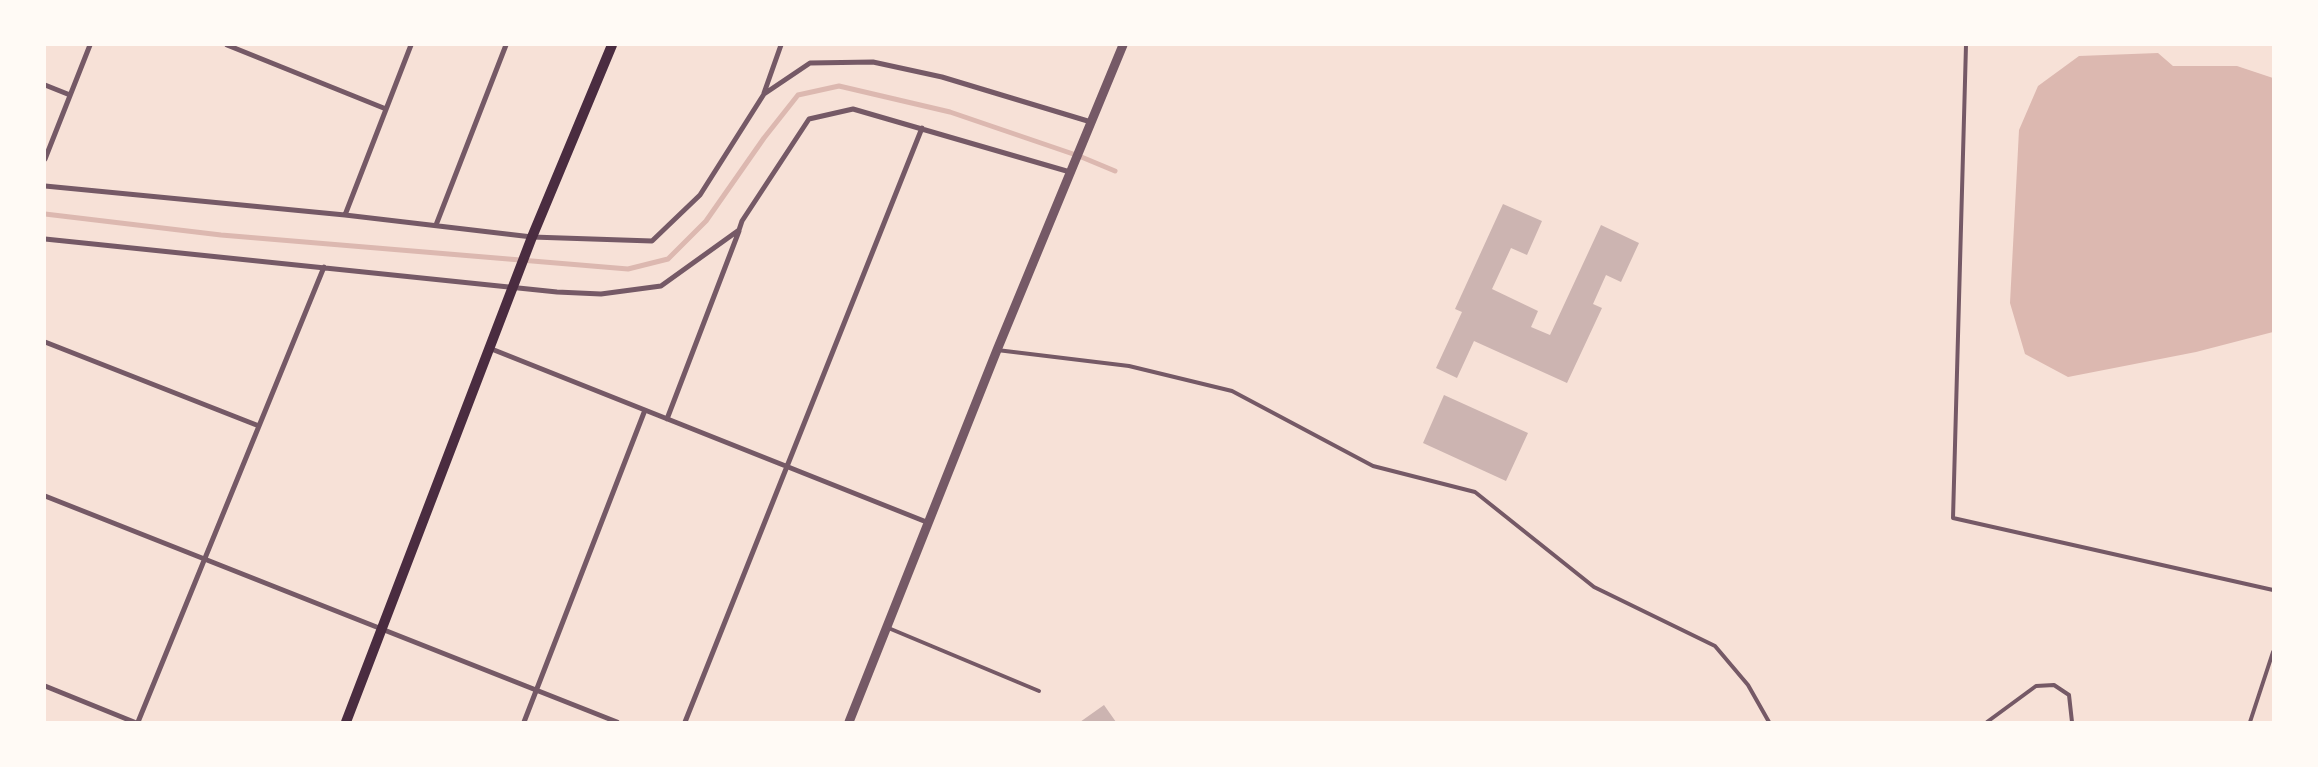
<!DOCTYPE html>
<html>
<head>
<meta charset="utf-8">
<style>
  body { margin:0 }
  #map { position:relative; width:2318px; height:767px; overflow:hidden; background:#f7e1d7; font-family:Spectral,serif }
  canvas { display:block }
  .frame { position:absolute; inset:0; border:46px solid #fffaf5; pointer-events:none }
</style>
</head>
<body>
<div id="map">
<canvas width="2318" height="767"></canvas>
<div class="frame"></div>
</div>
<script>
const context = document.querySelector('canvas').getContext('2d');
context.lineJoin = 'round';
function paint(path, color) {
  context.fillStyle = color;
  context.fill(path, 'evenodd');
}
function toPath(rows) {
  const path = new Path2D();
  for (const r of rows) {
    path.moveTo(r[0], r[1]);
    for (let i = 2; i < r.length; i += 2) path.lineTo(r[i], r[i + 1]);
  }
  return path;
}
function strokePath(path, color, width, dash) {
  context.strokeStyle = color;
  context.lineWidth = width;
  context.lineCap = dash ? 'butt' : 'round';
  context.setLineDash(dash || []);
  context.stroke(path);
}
paint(toPath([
  [2158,53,2173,66,2237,66,2273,78,2273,332,2196,352,2068,377,2025,354,2010,303,2019,130,2038,86,2079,56]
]), '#dcb8b0');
strokePath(toPath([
  [45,214,221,235,628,269,668,259,706,221,764,138,798,95,839,86,950,112,1079,156,1115,171]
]), '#dcb8b0', 5);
paint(toPath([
  [1503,204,1542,221,1527,255,1511,248,1492,289,1538,311,1531,327,1550,335,1601,225,1639,243,1621,282,1606,275,1593,304,1602,308,1567,383,1474,341,1457,378,1436,368,1462,312,1455,309],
  [1444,395,1528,433,1506,481,1423,443],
  [1104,705,1116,722,1080,722]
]), '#ccb4b1');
strokePath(toPath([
  [1966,45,1953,518,2273,590],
  [997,350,1129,366,1232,391,1373,466,1475,492,1594,587,1715,646,1748,685,1769,722],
  [886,627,1039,691],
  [1987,722,2036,686,2054,685,2069,695,2072,722],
  [2250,722,2273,652]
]), '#755966', 4);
strokePath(toPath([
  [227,45,386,109],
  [45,85,70,95],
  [764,93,781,45],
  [45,159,90,45],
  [45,186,345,215,532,237,652,241,700,195,764,94,810,63,873,62,942,77,1091,122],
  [345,215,411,45],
  [436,225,506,45],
  [45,239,557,292,601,294,661,286,739,230,742,221,809,119,853,109,1070,172],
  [45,342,259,426],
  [489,348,929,523],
  [667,419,739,231],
  [45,496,617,722],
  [45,686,134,722],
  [138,722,324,267],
  [524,722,645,410],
  [685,722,922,128]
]), '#755966', 5);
strokePath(toPath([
  [849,722,997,350,1123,45]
]), '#755966', 9);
strokePath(toPath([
  [346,722,532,237,612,45]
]), '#4a2c40', 10);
</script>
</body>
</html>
